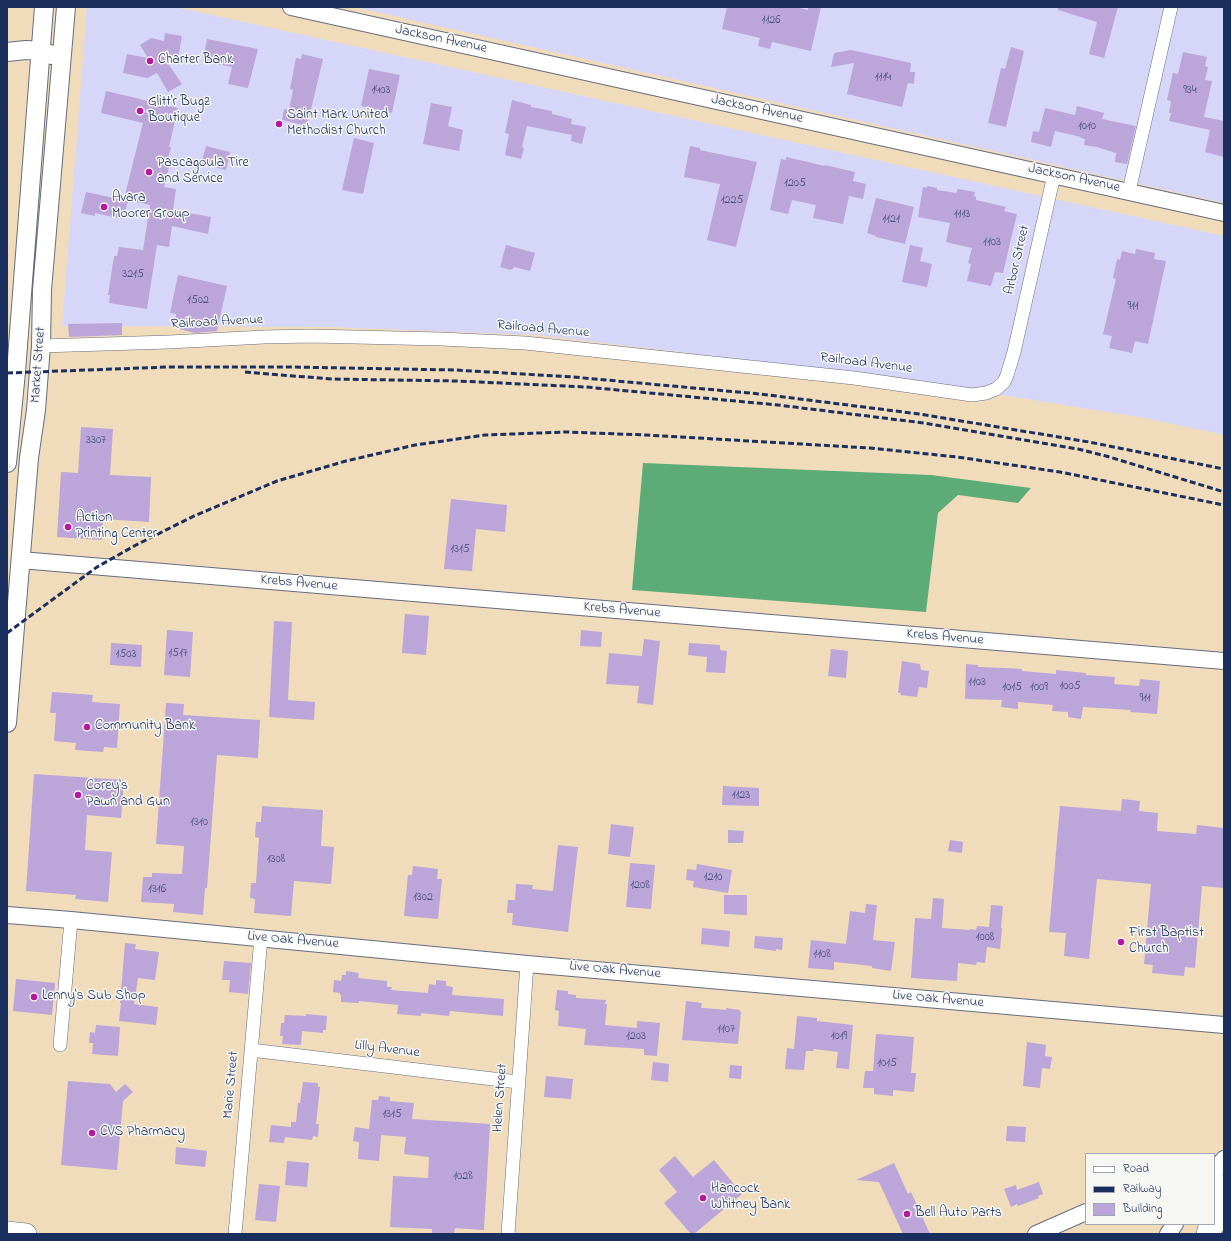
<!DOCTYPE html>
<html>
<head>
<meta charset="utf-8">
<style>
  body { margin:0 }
  #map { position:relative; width:1231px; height:1241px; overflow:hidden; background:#f0dcbb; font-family:"Indie Flower",sans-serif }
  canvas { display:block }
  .frame { position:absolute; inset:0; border:8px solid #1b2f5e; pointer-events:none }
  .legend { position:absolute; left:1085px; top:1153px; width:130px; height:72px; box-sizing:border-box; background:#f6f6f2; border:1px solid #9ea6b7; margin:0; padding:5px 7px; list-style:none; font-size:12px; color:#1b2f5e }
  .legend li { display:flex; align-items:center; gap:8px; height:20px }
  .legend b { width:20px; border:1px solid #9ea6b7 }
</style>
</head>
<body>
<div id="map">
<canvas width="1231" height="1241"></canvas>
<div class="frame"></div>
<ul class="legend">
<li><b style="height:5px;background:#fff"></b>Road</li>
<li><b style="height:5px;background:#1b2f5e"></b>Railway</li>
<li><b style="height:11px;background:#bca5d8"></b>Building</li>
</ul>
</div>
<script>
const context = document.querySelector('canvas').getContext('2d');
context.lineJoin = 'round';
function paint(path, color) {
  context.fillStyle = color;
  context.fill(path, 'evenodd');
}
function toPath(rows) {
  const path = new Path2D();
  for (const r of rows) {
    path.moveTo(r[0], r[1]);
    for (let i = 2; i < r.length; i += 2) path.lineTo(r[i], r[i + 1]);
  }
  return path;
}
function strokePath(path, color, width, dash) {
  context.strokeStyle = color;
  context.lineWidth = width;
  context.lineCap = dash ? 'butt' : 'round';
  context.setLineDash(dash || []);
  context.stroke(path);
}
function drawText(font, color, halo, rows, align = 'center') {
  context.font = font + ' "Indie Flower",sans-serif';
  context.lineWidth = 3;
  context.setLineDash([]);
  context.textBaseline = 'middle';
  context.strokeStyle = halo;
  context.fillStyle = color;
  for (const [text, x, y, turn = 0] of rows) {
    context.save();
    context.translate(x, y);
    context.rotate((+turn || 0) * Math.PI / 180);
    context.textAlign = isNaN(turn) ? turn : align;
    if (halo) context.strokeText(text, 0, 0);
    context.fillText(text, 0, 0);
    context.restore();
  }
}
paint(toPath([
  [87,7,175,7,1224,236,1224,435,1144,418,964,389,731,358,537,335,331,327,62,326],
  [354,7,1224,7,1224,203]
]), '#d6d7f8');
paint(toPath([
  [643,463,931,475,1031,488,1018,503,958,495,938,513,926,612,632,590]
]), '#5dac78');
paint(toPath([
  [727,7,795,7,808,10,808,7,821,7,811,51,772,42,770,49,758,46,760,38,722,29],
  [1058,7,1118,7,1104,58,1089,54,1097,22,1058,10],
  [165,33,182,36,178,59,163,56,182,84,168,92,157,73,147,78,123,73,127,54,148,58,140,45,151,38,164,41],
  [207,39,258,49,248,88,228,84,232,67,203,61],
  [1011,47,1024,51,1006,127,988,123,1001,68,1005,69],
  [851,50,911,63,910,72,915,72,914,84,908,83,902,107,847,94,854,63,831,67,834,53],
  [1183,52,1207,57,1205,66,1208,67,1205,80,1212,81,1204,117,1224,121,1224,157,1205,152,1210,130,1169,121,1171,113,1169,113,1171,101,1167,100,1173,73,1178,74],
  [302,54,323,59,307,126,282,120,284,109,289,110,293,90,290,89,296,58,301,59],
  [369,69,400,75,392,113,361,106],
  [106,91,178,108,169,147,171,147,166,167,169,167,164,187,176,189,173,210,211,217,208,234,172,226,169,247,157,245,147,309,109,303,110,295,108,295,114,256,117,256,119,247,143,250,150,205,124,199,143,123,101,113],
  [512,100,531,105,531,107,552,111,552,114,572,119,571,124,586,127,582,144,571,141,572,135,527,126,522,147,524,148,521,159,505,155,509,134,505,133],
  [431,103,452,107,448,126,463,130,459,151,423,144],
  [1077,106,1104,113,1102,119,1136,126,1127,164,1115,162,1116,153,1097,147,1084,145,1085,139,1080,138,1081,137,1055,131,1051,147,1031,142,1033,131,1039,132,1045,108,1075,115],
  [354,138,374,143,363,194,342,190],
  [206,146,230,152,226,170,201,164],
  [690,146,700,148,700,150,757,162,736,247,707,240,720,184,684,177],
  [786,157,825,166,825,165,855,172,853,181,866,184,863,199,849,196,843,224,813,218,816,205,792,200,788,214,770,210,781,159,786,160],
  [927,186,937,188,937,190,956,193,958,189,975,192,974,196,976,197,976,200,1006,207,1004,211,1017,214,1003,273,995,272,991,286,967,281,971,264,968,263,972,248,946,242,950,223,918,217,923,187,927,188],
  [86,192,128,201,123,219,95,213,95,216,81,213],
  [876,198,914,207,905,244,876,237,876,236,867,233],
  [506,245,535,253,530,271,514,267,513,269,511,269,511,270,500,267],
  [910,245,923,248,920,261,932,264,927,287,902,282],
  [1136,249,1155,253,1154,259,1166,261,1148,344,1135,341,1132,353,1109,348,1112,336,1103,334,1116,279,1113,278,1117,259,1120,260,1122,251,1135,254],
  [178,275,227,286,217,331,195,333,175,328,176,314,170,313],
  [122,323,122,335,69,337,68,324],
  [81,427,113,429,110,475,151,477,149,522,103,519,102,540,57,537,61,472,78,473],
  [451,499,507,505,505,532,476,529,472,571,444,569],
  [405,614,429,616,426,655,402,653],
  [274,621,292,622,288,700,315,702,314,720,269,717],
  [167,630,193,632,190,677,164,675],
  [581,630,602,632,601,647,580,646],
  [644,639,660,641,653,705,637,703,639,686,606,684,609,653,642,656],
  [111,643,142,645,141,667,110,665],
  [689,643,720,645,720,650,727,651,725,673,706,672,707,657,688,655],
  [831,649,848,651,846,678,828,676],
  [902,661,920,664,921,670,929,671,927,688,919,687,917,697,900,695,901,693,898,693],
  [966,664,978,665,978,667,1006,668,1022,669,1022,671,1056,674,1056,670,1086,673,1086,675,1115,677,1114,684,1139,686,1140,679,1160,681,1157,714,1130,712,1131,710,1083,707,1081,719,1068,717,1068,712,1052,711,1053,705,1018,702,1018,709,1001,707,1002,700,965,699],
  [52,692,93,695,92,702,120,704,117,748,104,747,103,752,75,750,76,743,54,741,56,713,50,713],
  [166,703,184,704,183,715,260,720,258,758,217,755,207,888,205,888,203,915,173,912,174,904,141,902,143,877,152,877,152,873,182,874,184,846,156,844],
  [34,774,124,780,121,818,87,815,85,850,112,852,108,902,75,899,76,895,26,891],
  [723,786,759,788,759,806,722,805],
  [1122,799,1140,801,1139,811,1158,813,1157,831,1196,834,1197,825,1224,828,1224,888,1202,886,1195,968,1185,967,1184,976,1152,973,1153,965,1144,964,1151,884,1097,879,1089,959,1064,956,1066,933,1049,932,1060,806,1121,811],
  [262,806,323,810,321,846,334,847,331,884,294,881,291,916,254,913,255,899,250,898,251,883,256,883,259,838,255,837,256,822,261,822],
  [611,824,634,827,630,857,608,854],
  [728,830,744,831,743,843,728,843],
  [950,840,963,842,962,853,948,851],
  [558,845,578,847,568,932,512,925,513,913,507,913,508,900,515,900,516,884,533,885,532,889,553,891],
  [630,863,655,865,651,909,626,907],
  [697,864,732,870,728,893,693,887,694,881,686,880,687,869,696,870],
  [413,866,438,869,437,879,442,879,438,919,404,916,408,875,412,875],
  [724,895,747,895,747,915,724,914],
  [933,898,944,899,942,928,970,930,970,929,976,930,977,926,989,927,991,905,1003,906,1001,928,1002,928,1000,949,987,947,985,963,977,962,976,965,958,963,957,981,911,978,915,918,931,919],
  [866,904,877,905,873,940,895,942,891,971,872,968,872,966,834,962,834,970,808,968,811,940,846,944,850,911,865,913],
  [702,928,730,931,729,947,701,944],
  [755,936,783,938,782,950,776,949,776,951,754,948],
  [125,943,136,944,135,949,159,952,155,980,138,978,134,1004,158,1007,156,1025,119,1021,121,1003,120,1003],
  [224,961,251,963,248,994,229,992,230,980,222,980],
  [346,971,359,973,358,978,387,981,387,987,392,987,391,990,428,993,429,984,436,985,436,980,446,981,446,986,453,987,452,995,504,999,503,1016,450,1011,449,1016,421,1013,421,1016,397,1014,398,1005,359,1001,359,1003,341,1002,341,995,340,995,340,993,333,992,334,980,341,981,342,975,346,975],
  [16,979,55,983,52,1015,13,1011],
  [557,990,568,991,568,994,576,995,576,998,606,1000,605,1004,607,1004,605,1025,637,1028,637,1021,660,1023,657,1056,644,1055,644,1049,584,1045,586,1029,558,1026,559,1011,555,1010],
  [686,1001,702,1003,701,1008,705,1008,726,1010,726,1008,740,1010,740,1012,741,1012,738,1044,682,1040],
  [306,1014,327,1016,326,1030,323,1030,323,1033,302,1031,301,1045,282,1044,283,1036,280,1036,281,1023,284,1023,285,1015,306,1016],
  [797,1016,817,1018,817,1021,853,1025,849,1069,836,1068,838,1052,814,1049,813,1051,806,1051,804,1070,785,1069,787,1048,794,1049],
  [96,1025,120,1027,118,1056,92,1054,93,1043,89,1043,90,1032,95,1033],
  [876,1034,914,1037,911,1073,916,1073,914,1092,893,1090,893,1096,874,1094,874,1088,863,1088,865,1071,873,1071],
  [1027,1042,1046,1045,1045,1056,1052,1057,1050,1069,1042,1068,1040,1088,1023,1086],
  [653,1062,669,1064,668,1082,651,1080],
  [730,1065,742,1066,741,1079,729,1078],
  [546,1076,573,1079,571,1099,544,1097],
  [68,1081,110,1084,116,1092,125,1084,133,1092,123,1101,117,1170,61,1165],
  [303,1082,318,1083,318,1087,320,1087,316,1124,319,1124,318,1137,313,1136,312,1140,285,1137,284,1143,269,1142,271,1125,291,1127,291,1122,296,1122,298,1103,300,1103],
  [379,1096,390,1097,390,1101,414,1103,412,1119,490,1124,484,1230,455,1228,454,1234,432,1233,432,1229,390,1227,393,1176,428,1178,429,1157,404,1154,406,1137,381,1135,379,1161,358,1159,359,1142,353,1141,355,1127,369,1129,372,1100,378,1100],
  [1007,1126,1026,1127,1025,1142,1006,1141],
  [176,1147,207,1151,205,1167,175,1164],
  [675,1156,693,1177,714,1160,742,1194,694,1234,691,1234,664,1203,677,1192,659,1170],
  [287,1161,309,1163,307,1187,285,1185],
  [894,1163,908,1194,911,1192,930,1234,903,1234,879,1182,856,1180],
  [1039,1182,1043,1194,1038,1196,1039,1198,1018,1206,1017,1204,1011,1207,1004,1189,1016,1185,1017,1190],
  [259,1184,280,1186,276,1222,255,1220]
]), '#bca5d8');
const minor = toPath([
  [1129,191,1171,7],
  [41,346,169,342,264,337,311,336,441,339,525,343,854,378,972,395,986,393,996,389,1004,382,1007,375,1014,352,1054,175],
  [60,1045,71,920],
  [251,1050,518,1082],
  [235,1234,261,938],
  [508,1234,527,964]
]);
const tertiary = toPath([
  [291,7,1224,213],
  [20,560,1224,661],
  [7,915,71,920,527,964,1224,1025],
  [1214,1172,1224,1159],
  [1036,1234,1086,1212],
  [1168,1234,1175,1224],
  [1208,1234,1224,1219]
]);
const secondary = toPath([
  [7,52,26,50,41,51,52,55],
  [7,463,16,372,44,7],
  [7,723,29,458,36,410,39,371,41,346,42,290,66,7]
]);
const primary = toPath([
  [1214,1207,1216,1199,1224,1185],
  [7,1232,26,1234],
  [1207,1234,1210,1224]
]);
strokePath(minor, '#666c7f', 14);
strokePath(tertiary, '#666c7f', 18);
strokePath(secondary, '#666c7f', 20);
strokePath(primary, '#666c7f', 22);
strokePath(minor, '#fff', 13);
strokePath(tertiary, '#fff', 16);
strokePath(secondary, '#fff', 18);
strokePath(primary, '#fff', 21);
strokePath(toPath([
  [245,372,331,379,457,381,586,387,778,405,924,423,1078,449,1106,456,1224,492],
  [7,373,169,367,290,367,455,370,573,377,760,394,919,414,1089,442,1224,469],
  [7,633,97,567,136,545,194,516,277,481,346,461,415,445,485,435,566,432,646,435,870,448,957,457,1060,472,1224,505]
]), '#1b2f5e', 3, [6, 3]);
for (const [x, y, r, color] of [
  [150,61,4,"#b5179e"],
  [140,111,4,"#b5179e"],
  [279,124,4,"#b5179e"],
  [149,172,4,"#b5179e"],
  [104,207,4,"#b5179e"],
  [68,527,4,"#b5179e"],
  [87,727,4,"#b5179e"],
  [78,795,4,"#b5179e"],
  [1121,942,4,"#b5179e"],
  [34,997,4,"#b5179e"],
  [92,1133,4,"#b5179e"],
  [703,1198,4,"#b5179e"],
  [907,1214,4,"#b5179e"]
]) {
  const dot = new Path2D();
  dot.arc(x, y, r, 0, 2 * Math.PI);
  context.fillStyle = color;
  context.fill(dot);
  strokePath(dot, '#f6f6f2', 1.5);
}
drawText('12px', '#434c7c', null, [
  ["1126",771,21],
  ["1114",883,78],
  ["1403",381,91],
  ["934",1190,91],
  ["1010",1087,127],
  ["1205",795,184],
  ["1225",732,201],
  ["1113",962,215],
  ["1121",891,220],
  ["1103",992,243],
  ["3215",133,275],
  ["1502",198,301],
  ["911",1133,307],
  ["3307",96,441],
  ["1315",460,550],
  ["1517",178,654],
  ["1503",126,655],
  ["1103",977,683],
  ["1005",1070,687],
  ["1015",1012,688],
  ["1009",1039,688],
  ["911",1145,699],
  ["1123",741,796],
  ["1310",199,823],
  ["1308",276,860],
  ["1210",713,878],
  ["1208",640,886],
  ["1316",157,890],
  ["1302",423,898],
  ["1008",985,938],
  ["1108",822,955],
  ["1107",726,1030],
  ["1203",636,1037],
  ["1019",839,1037],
  ["1015",887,1064],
  ["1315",392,1115],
  ["1028",463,1177]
]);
drawText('14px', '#1b2f5e', '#f6f6f2', [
  ["Jackson Avenue",441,40,12],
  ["Jackson Avenue",757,110,12],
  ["Jackson Avenue",1074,179,12],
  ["Arbor Street",1018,260,-77],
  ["Railroad Avenue",217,323,-3],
  ["Railroad Avenue",543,330,5],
  ["Railroad Avenue",866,364,7],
  ["Market Street",39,365,-86],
  ["Krebs Avenue",299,584,5],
  ["Krebs Avenue",622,611,5],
  ["Krebs Avenue",945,638,5],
  ["Live Oak Avenue",293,941,5],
  ["Live Oak Avenue",615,971,5],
  ["Live Oak Avenue",938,1000,5],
  ["Lilly Avenue",387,1050,7],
  ["Marie Street",232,1085,-85],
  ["Helen Street",501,1098,-86]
]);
drawText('14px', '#1b2f5e', '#f6f6f2', [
  ["Charter Bank",158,61],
  ["Glitt'r Bugz",148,103],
  ["Boutique",148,119],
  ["Saint Mark United",287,116],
  ["Methodist Church",287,132],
  ["Pascagoula Tire",157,164],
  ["and Service",157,180],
  ["Avara",112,199],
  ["Moorer Group",112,215],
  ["Action",76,519],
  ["Printing Center",76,535],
  ["Community Bank",95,727],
  ["Corey's",86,787],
  ["Pawn and Gun",86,803],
  ["First Baptist",1129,934],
  ["Church",1129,950],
  ["Lenny's Sub Shop",42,997],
  ["CVS Pharmacy",100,1133],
  ["Hancock",711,1190],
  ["Whitney Bank",711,1206],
  ["Bell Auto Parts",915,1214]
], 'left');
</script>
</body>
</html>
